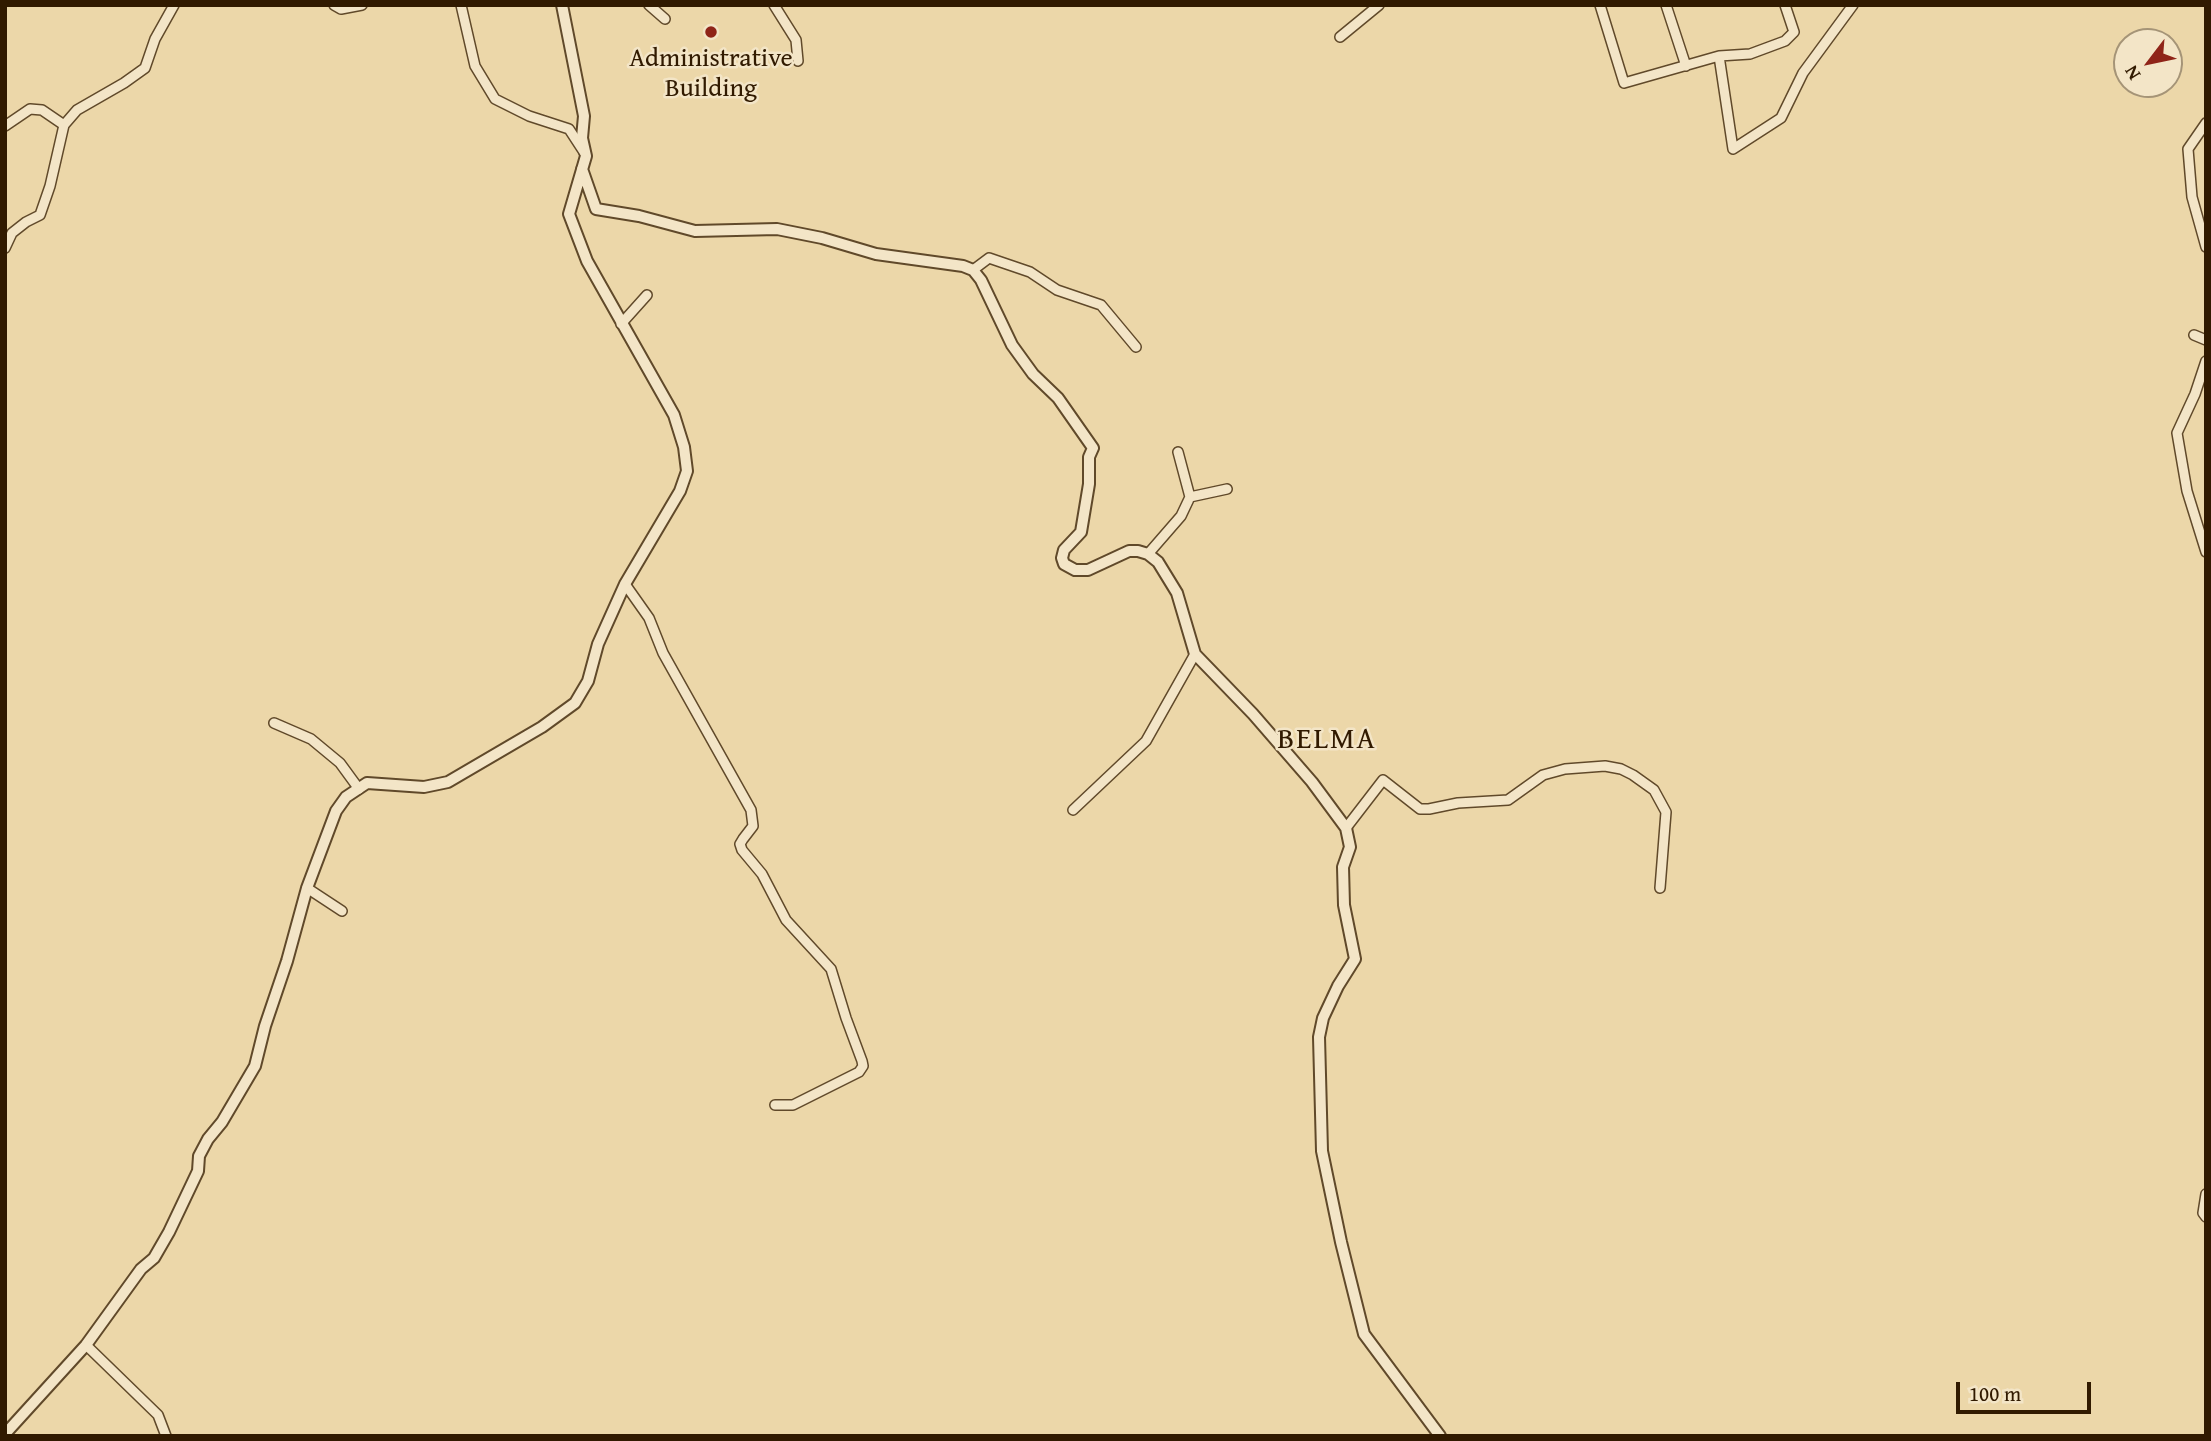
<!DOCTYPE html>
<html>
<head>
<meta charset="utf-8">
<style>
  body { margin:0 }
  #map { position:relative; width:2211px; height:1441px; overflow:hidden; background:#ecd7a9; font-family:"Gentium Book Plus",serif }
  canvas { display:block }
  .frame { position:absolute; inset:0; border:7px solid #311a00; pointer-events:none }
  .north { position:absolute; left:2113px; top:28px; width:70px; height:70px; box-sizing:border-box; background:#f3e5c7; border:2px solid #a59477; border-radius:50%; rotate:238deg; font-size:19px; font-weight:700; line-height:28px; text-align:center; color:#311a00 }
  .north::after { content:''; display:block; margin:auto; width:24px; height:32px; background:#8f2418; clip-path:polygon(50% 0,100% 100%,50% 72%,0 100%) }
  .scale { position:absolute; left:1956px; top:1382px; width:135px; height:32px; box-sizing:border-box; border:4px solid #311a00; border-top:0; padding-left:9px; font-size:21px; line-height:24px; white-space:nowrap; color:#311a00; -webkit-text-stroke:5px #f3e5c7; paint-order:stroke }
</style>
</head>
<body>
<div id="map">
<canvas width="2211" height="1441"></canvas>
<div class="frame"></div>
<div class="north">N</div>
<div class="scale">100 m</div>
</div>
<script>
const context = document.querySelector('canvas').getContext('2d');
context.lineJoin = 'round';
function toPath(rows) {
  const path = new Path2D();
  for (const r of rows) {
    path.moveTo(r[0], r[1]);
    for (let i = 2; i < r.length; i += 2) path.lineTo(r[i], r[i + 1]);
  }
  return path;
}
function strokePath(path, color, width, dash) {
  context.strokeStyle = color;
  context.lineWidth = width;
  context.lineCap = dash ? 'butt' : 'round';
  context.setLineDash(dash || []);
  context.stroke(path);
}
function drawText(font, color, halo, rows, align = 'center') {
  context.font = font + ' "Gentium Book Plus",serif';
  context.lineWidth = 5;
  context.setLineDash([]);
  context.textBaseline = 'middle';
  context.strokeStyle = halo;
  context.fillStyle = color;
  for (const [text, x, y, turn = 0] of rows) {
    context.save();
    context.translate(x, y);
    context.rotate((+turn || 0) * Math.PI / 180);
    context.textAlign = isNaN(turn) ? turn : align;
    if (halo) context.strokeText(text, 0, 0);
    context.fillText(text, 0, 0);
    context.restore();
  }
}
const minor = toPath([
  [334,5,341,9,362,5],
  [461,5,475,66,495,99,529,116,569,129,584,152],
  [649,5,665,19],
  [774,5,796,40,798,61],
  [1600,5,1624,83,1719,56,1733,149,1781,118,1803,73,1853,5],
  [1666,5,1686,66],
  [1340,37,1379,5],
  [1719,56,1750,54,1785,41,1794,32,1785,5],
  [2206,123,2188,149,2192,197,2206,247],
  [5,126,30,109,42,110,64,125],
  [5,248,12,233,26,222,40,215,50,186,64,125,77,110,124,83,145,68,155,39,174,5],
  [973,270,989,258,1030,272,1057,290,1101,305,1136,347],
  [621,324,647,295],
  [2194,335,2206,340],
  [2206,361,2195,394,2177,433,2187,491,2206,552],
  [1190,497,1227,489],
  [1148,554,1181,516,1190,497,1178,452],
  [625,584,649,618,663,653,751,810,753,826,743,839,740,844,742,850,762,874,786,920,831,969,846,1018,862,1061,863,1066,859,1072,793,1105,775,1105],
  [274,723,311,739,340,763,359,789],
  [1073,810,1146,741,1195,654],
  [1346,828,1383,780,1420,809,1429,809,1458,803,1508,800,1543,775,1565,769,1605,766,1621,769,1633,775,1654,790,1666,812,1660,888],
  [307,888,342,911],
  [2206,1194,2203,1213,2206,1217],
  [86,1345,158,1415,166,1436]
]);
const tertiary = toPath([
  [582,169,596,209,639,216,695,231,777,229,822,238,876,254,963,266,973,270,981,280,1012,345,1033,374,1058,398,1093,448,1089,457,1089,484,1081,532,1064,550,1062,558,1064,564,1075,570,1088,570,1129,551,1138,551,1148,554,1158,562,1177,593,1195,654,1253,714,1312,782,1346,828,1350,847,1343,867,1344,905,1355,959,1338,986,1323,1018,1319,1037,1322,1151,1341,1242,1364,1334,1440,1436],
  [5,1434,86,1345,141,1269,154,1258,169,1232,198,1171,199,1156,208,1139,222,1122,255,1066,265,1026,287,961,307,888,336,811,346,797,367,783,424,787,448,782,542,727,575,703,588,681,598,644,625,584,680,491,687,471,684,447,674,415,587,261,569,214,586,156,582,138,584,116,562,5]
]);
strokePath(minor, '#60492a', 12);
strokePath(tertiary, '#60492a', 14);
strokePath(minor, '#f3e5c7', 9);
strokePath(tertiary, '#f3e5c7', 10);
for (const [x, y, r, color] of [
  [711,32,7,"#8f2418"]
]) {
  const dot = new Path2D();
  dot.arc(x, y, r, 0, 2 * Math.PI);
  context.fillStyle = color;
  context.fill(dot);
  strokePath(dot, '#f3e5c7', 2.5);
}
drawText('26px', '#311a00', '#f3e5c7', [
  ["Administrative",711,59],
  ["Building",711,89]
]);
context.letterSpacing = '2px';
drawText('30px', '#311a00', '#f3e5c7', [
  ["BELMA",1327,740]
]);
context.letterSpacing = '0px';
</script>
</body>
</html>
